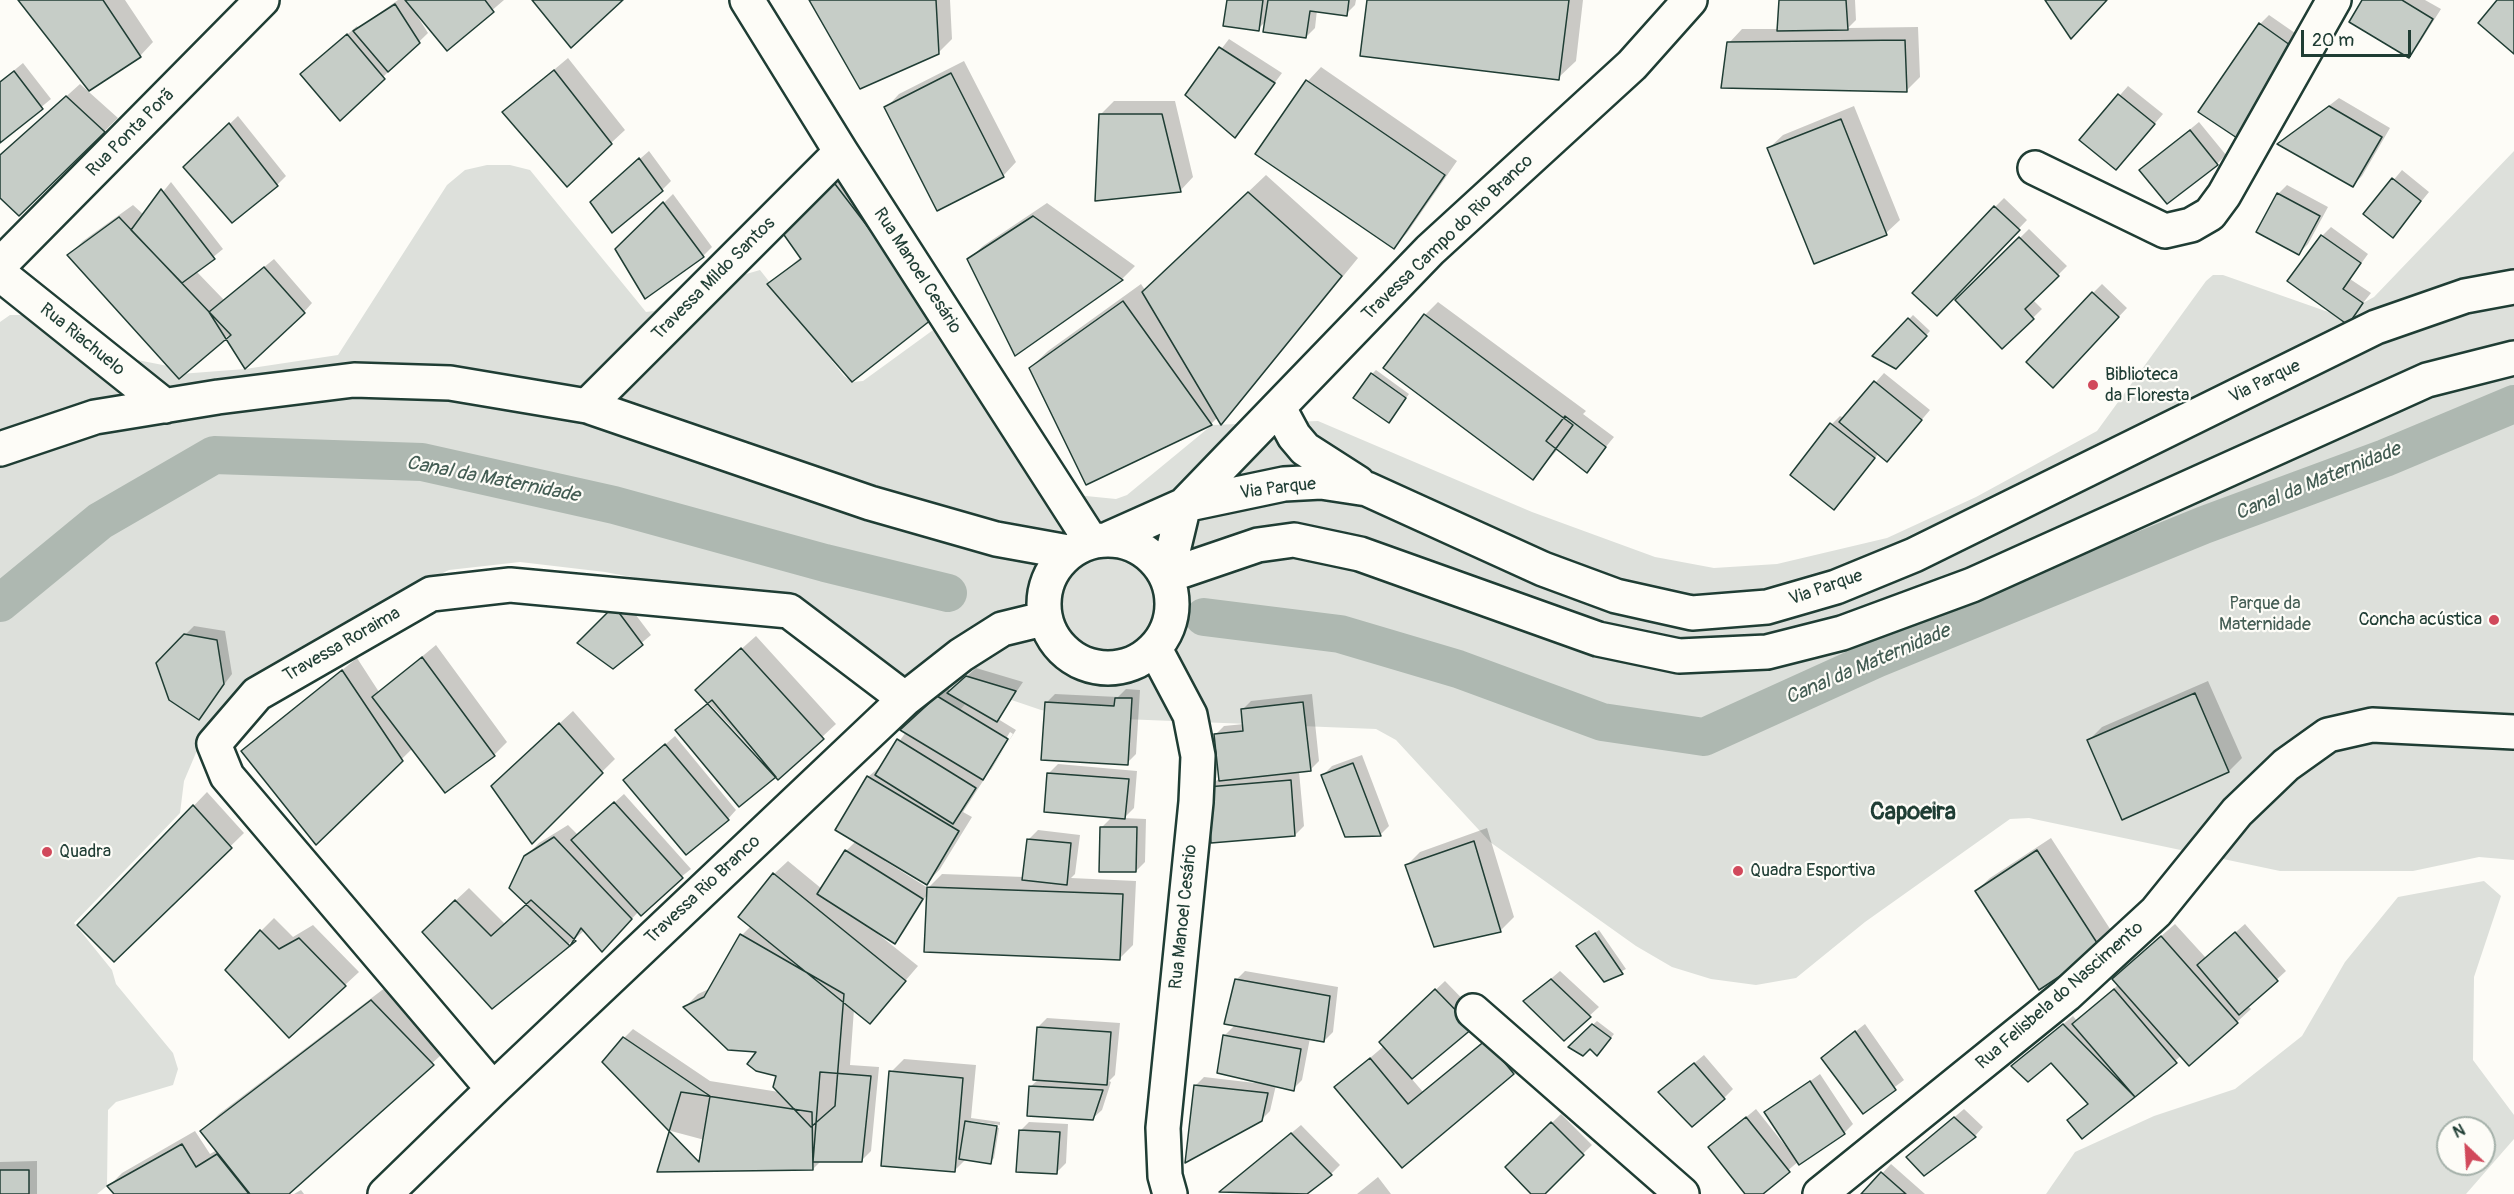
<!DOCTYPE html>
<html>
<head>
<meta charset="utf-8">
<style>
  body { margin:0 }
  #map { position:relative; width:2514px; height:1194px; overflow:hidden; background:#fdfcf7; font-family:Pangolin,sans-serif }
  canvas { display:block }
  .north { position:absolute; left:2436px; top:1116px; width:60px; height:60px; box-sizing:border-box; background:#fdfcf7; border:2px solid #a4b0a9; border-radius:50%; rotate:335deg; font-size:16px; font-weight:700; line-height:24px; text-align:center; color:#1f3d34 }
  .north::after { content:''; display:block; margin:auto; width:21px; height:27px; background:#d1495b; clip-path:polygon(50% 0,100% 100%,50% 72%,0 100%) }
  .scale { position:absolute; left:2301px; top:30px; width:110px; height:27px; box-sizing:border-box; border:3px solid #1f3d34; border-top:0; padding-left:8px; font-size:18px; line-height:21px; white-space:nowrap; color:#1f3d34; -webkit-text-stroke:4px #fdfcf7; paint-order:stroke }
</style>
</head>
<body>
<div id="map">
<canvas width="2514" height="1194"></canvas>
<div class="north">N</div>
<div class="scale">20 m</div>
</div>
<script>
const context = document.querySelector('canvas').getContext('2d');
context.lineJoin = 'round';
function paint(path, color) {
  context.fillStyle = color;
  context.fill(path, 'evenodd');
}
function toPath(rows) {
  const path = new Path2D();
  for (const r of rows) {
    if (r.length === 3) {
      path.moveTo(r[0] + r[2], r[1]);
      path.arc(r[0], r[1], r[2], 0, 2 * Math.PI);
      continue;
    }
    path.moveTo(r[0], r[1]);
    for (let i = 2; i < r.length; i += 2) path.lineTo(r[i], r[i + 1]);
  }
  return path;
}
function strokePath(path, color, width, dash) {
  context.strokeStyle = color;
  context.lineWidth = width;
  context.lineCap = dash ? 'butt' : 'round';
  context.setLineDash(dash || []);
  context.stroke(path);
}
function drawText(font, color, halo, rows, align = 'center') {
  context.font = font + ' Pangolin,sans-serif';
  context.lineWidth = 4.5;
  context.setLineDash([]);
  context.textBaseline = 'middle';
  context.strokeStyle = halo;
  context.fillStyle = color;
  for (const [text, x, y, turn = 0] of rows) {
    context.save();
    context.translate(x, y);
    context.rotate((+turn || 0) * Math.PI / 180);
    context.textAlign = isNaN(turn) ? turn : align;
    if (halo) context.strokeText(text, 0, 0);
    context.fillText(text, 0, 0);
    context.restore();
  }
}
paint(toPath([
  [2514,151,2514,860,2479,857,2413,871,2280,871,2029,818,2010,819,1865,922,1796,978,1756,985,1711,979,1672,967,1636,946,1490,842,1396,740,1376,729,1097,718,1041,710,991,693,973,695,948,724,932,731,898,678,794,604,732,587,668,584,605,572,520,562,449,570,391,598,316,640,204,734,184,781,180,813,74,923,112,970,116,984,173,1053,178,1069,173,1085,116,1102,108,1110,107,1186,97,1194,0,1194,0,322,10,315,27,315,71,347,173,367,180,374,245,369,338,355,447,185,465,170,487,165,510,165,530,170,646,312,654,311,670,296,760,270,844,376,853,382,863,381,940,325,1046,492,1116,499,1127,495,1212,425,1318,421,1532,512,1655,557,1714,568,1777,564,1887,538,1976,497,2097,431,2206,281,2213,275,2223,275,2334,314,2363,303,2374,297],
  [2484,881,2501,896,2474,977,2473,1060,2514,1115,2514,1139,2466,1194,2046,1194,2075,1152,2154,1116,2235,1089,2302,1036,2345,962,2398,897],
  [2448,1128,2484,1128,2484,1164,2448,1164]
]), '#dde0db');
paint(toPath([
  [20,0,125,0,153,42,140,56],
  [398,0,504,0,447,49,418,13,416,14,428,33,340,119,302,74,357,26,358,28],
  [811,0,950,0,952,39,938,53],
  [1228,0,1356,0,1355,5,1346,14,1317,10,1315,28,1306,37,1266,21,1258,29],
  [1369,0,1583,0,1576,61,1558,78],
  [1781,0,1855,0,1856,20,1848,28,1918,27,1920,77,1906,91,1729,43,1742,29,1779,29],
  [2364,0,2425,0,2441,9,2417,47,2409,56],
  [2269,15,2305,40,2246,127,2260,24],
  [1229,39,1282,73,1235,136,1187,94],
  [568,58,625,130,611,143,504,112],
  [964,61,1016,162,1003,176,886,108,899,94],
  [23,63,51,99,0,141,0,82],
  [1321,67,1457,161,1407,233,1394,247,1257,153,1308,81],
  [80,84,118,118,19,214,0,196,0,156],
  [2128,86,2163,114,2116,168,2081,140],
  [2339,98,2390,128,2362,176,2353,185,2279,144],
  [1114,101,1175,101,1193,177,1180,191,1100,115],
  [1854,106,1900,220,1886,233,1769,148,1783,135],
  [238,116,286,176,277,185,185,167],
  [2199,122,2226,155,2217,164,2141,170],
  [649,151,671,181,662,190,601,193],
  [2402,170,2429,192,2393,236,2365,214],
  [849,172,949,301,769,284,801,257,792,211],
  [1266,175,1358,258,1238,405,1221,422,1218,417,1211,424,1030,368,1048,351,1141,284,1145,290],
  [171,182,223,249,196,271,224,300,274,259,312,303,304,312,226,337,69,255,83,241,133,205,144,215],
  [2287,185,2328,207,2308,244,2299,253,2278,194],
  [673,194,712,247,703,256,617,249],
  [2004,198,2027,220,1937,314,1995,207],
  [1047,203,1135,266,1122,279,1015,354,969,259,983,246],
  [2331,227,2368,254,2350,279,2371,293,2347,323,2322,236],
  [2029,229,2067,266,2033,300,2042,309,2003,347,1957,300],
  [2102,284,2127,308,2062,377,2093,293],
  [1438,302,1586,411,1583,414,1614,437,1586,471,1558,449,1533,478,1425,315],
  [1913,315,1930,331,1896,368,1874,356],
  [1376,370,1409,394,1393,417,1372,374],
  [1884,373,1930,410,1895,451,1879,453,1843,499,1832,424,1840,416,1844,418],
  [623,598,651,635,613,667,580,643],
  [194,626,225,631,232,674,199,718,157,663],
  [756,636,836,724,778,778,709,703,711,676],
  [436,645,507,742,494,755,413,748,316,843,243,751,357,658,379,692],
  [976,668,1023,682,998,719,1016,730,963,812,972,817,940,869,927,883,886,859,885,861,928,888,942,874,1024,877,1029,839,1038,830,1080,835,1075,874,1071,878,1136,881,1133,945,1120,958,928,893,903,933,894,942,879,932,878,934,918,966,870,1022,854,1009,850,1065,879,1067,871,1151,862,1160,821,1161,813,1169,671,1131,624,1038,633,1029,710,1081,779,1092,778,1075,759,1051,685,1007,698,994,711,988,742,935,751,926,774,874,788,861,822,889,846,851,856,841,868,777,883,764,906,732,911,721,947,688,951,691],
  [1010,732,1013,734,991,770,987,770],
  [2208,681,2242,758,2229,771,2122,818,2089,740,2102,727],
  [1126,689,1140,690,1136,754,1127,763,1046,703,1055,694,1118,697],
  [1312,694,1319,761,1310,770,1299,771,1304,826,1295,835,1208,787,1220,778,1215,735,1224,726,1244,724,1242,710,1251,701],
  [573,711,615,759,532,841,506,773],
  [675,736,736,810,728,819,625,780],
  [1362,755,1389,826,1380,835,1323,775,1332,766],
  [1058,764,1137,771,1134,808,1124,818,1146,819,1145,862,1136,871,1102,827,1113,816,1049,773],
  [207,792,244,833,114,960,79,925],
  [624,794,691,869,639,911,615,937,585,930,493,1007,437,918,469,888,505,924,528,904,525,857,539,843,568,825,578,835],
  [1487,828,1514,917,1500,931,1406,866,1420,852],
  [2051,838,2114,935,2100,948,1976,891,1990,878],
  [274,918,293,937,313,925,359,972,290,1036,261,931],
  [2175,924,2206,958,2245,924,2286,971,2248,1006,2251,1009,2237,1022,2182,1055,2083,1137,2069,1120,2089,1103,2051,1061,2013,1066,2073,1016,2077,1021,2119,984,2128,965],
  [1599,930,1626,969,1604,980,1582,942],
  [1245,971,1338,987,1333,1032,1324,1041,1310,1038,1302,1080,1293,1089,1276,1085,1270,1111,1261,1120,1195,1086,1204,1077,1255,1083,1224,1036,1236,1024,1236,980],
  [1560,971,1599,1007,1564,1039,1525,1001],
  [1445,981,1481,1018,1411,1078,1423,1092,1500,1027,1527,1059,1402,1165,1336,1087,1384,1046,1390,1033],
  [390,984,450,1047,287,1194,116,1194,109,1186,122,1173,195,1131,210,1154,217,1150,202,1131,219,1114],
  [1047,1018,1120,1023,1115,1075,1109,1081,1111,1082,1102,1110,1092,1119,1030,1087,1039,1079,1038,1027],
  [1597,1021,1614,1034,1601,1050,1590,1047,1570,1046],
  [1865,1024,1904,1080,1863,1111,1832,1050],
  [1704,1055,1733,1089,1724,1098,1660,1092],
  [904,1059,976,1065,971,1118,1000,1122,1000,1125,971,1121,971,1124,999,1128,994,1158,990,1162,966,1159,954,1171,891,1072],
  [1820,1074,1853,1124,1844,1133,1799,1161,1760,1194,1746,1194,1710,1147,1756,1109,1787,1148,1789,1147,1766,1113],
  [1964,1109,1983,1127,1975,1136,1917,1149],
  [1561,1114,1592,1145,1542,1194,1533,1194,1507,1167],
  [1029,1122,1068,1124,1066,1163,1057,1172,1020,1131],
  [1301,1125,1340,1165,1331,1174,1305,1194,1221,1192],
  [37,1161,37,1194,0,1194,0,1162],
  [1891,1164,1925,1194,1863,1194],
  [1378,1177,1391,1194,1357,1194],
  [301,1190,304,1194,294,1194]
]), '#0003');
strokePath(toPath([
  [0,603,100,521,214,455,422,462,614,505,825,563,948,593],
  [1204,617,1340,634,1458,669,1602,722,1704,737,1876,659,2204,525,2385,458,2514,404]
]), '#aeb8b1', 38);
const building = toPath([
  [18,0,103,0,141,57,89,91,18,0],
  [405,0,485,0,494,12,447,51,405,0],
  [532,0,623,0,571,48,532,0],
  [809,0,936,0,939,54,860,89,809,0],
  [1227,0,1263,0,1259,31,1223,26,1227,0],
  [1268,0,1349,0,1347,16,1310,11,1306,38,1263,32,1268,0],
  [1367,0,1569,0,1559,80,1360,56,1367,0],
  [1779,0,1846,0,1848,30,1777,31,1779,0],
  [2045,0,2107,0,2071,39,2045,0],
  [2362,0,2402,0,2433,19,2409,58,2349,22,2362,0],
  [2497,0,2514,0,2514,54,2478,23,2497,0],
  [395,4,420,43,388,72,353,31,395,4],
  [2259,23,2297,50,2237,138,2198,112,2259,23],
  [347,34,385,79,340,121,300,74,347,34],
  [1905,40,1907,92,1721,88,1727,42,1905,40],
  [1219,47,1275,83,1235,138,1185,95,1219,47],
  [554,70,612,144,567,187,502,112,554,70],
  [14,71,43,109,0,143,0,82,14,71],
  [951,73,1004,177,937,211,884,107,951,73],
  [1306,80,1445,175,1394,249,1255,154,1306,80],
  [2118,94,2155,124,2116,170,2079,140,2118,94],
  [66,96,105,132,19,216,0,198,0,155,66,96],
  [2329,106,2382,137,2353,187,2277,144,2329,106],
  [1099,114,1162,114,1181,192,1095,201,1099,114],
  [1841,119,1887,235,1814,264,1767,148,1841,119],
  [229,123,278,186,232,223,183,167,229,123],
  [2190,130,2218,165,2167,204,2139,170,2190,130],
  [639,158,663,191,612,233,590,202,639,158],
  [2392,178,2421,201,2393,238,2363,214,2392,178],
  [835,184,936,316,852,382,767,284,801,259,777,225,835,184],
  [161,189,215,259,182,283,131,230,161,189],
  [1248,192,1342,276,1221,425,1142,292,1248,192],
  [2277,193,2320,216,2299,255,2256,232,2277,193],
  [663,202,704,257,645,299,615,249,663,202],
  [1994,206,2020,230,1937,316,1912,293,1994,206],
  [1033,216,1123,280,1015,356,967,259,1033,216],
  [119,217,231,335,179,379,67,255,119,217],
  [2321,235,2361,263,2343,289,2363,303,2348,325,2287,281,2321,235],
  [2019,237,2059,276,2025,309,2034,319,2002,349,1955,300,2019,237],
  [264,267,305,313,245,369,209,312,264,267],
  [2092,292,2119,317,2053,388,2026,362,2092,292],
  [1123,301,1212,425,1086,485,1029,368,1123,301],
  [1424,314,1573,425,1533,480,1383,368,1424,314],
  [1908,318,1927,336,1896,369,1872,356,1908,318],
  [1371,373,1406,398,1389,423,1353,398,1371,373],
  [1874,381,1922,420,1887,462,1839,422,1874,381],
  [1565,416,1606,447,1587,473,1546,441,1565,416],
  [1830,423,1875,458,1834,510,1790,475,1830,423],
  [614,606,643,645,613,669,577,643,614,606],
  [184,634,217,640,224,684,199,720,169,700,156,663,184,634],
  [741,648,824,739,778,780,695,690,741,648],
  [422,657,495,756,445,793,372,697,422,657],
  [342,670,403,761,316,845,241,751,342,670],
  [966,676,1016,691,997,722,947,693,966,676],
  [2195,693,2229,772,2122,820,2087,740,2195,693],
  [937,696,1008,739,983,780,900,730,937,696],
  [1115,698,1132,698,1128,765,1041,760,1045,702,1114,706,1115,698],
  [712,700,776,777,739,807,675,730,712,700],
  [1303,702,1311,771,1219,781,1214,734,1243,731,1241,709,1303,702],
  [559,723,603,773,532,844,491,786,559,723],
  [897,739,976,788,953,824,875,775,897,739],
  [665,744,729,820,686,855,623,780,665,744],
  [1353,763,1381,836,1345,837,1321,775,1353,763],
  [1047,773,1129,779,1125,819,1044,812,1047,773],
  [867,776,959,831,927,885,835,830,867,776],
  [1291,780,1295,836,1211,843,1207,787,1291,780],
  [614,802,683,878,641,916,571,840,614,802],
  [193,805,232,848,114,962,77,925,193,805],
  [1100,827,1137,827,1136,872,1099,872,1100,827],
  [554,837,632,919,602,952,581,928,570,946,509,888,524,856,554,837],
  [1027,839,1071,843,1067,885,1022,880,1027,839],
  [1474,841,1501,932,1434,947,1405,865,1474,841],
  [845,850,923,899,895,944,817,894,845,850],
  [2037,850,2101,949,2039,990,1975,891,2037,850],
  [773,873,906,981,870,1024,738,917,773,873],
  [927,887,1123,894,1120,960,924,952,927,887],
  [455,900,491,936,531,900,576,941,492,1009,422,932,455,900],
  [260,930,279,949,299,938,346,986,289,1038,225,970,260,930],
  [2235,932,2278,981,2239,1015,2197,965,2235,932],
  [1595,933,1623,974,1604,982,1576,946,1595,933],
  [740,934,844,994,835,1106,811,1127,773,1087,776,1076,756,1071,747,1064,756,1052,728,1050,683,1007,704,997,740,934],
  [2161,936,2238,1023,2189,1066,2112,979,2161,936],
  [1235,979,1330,996,1324,1042,1224,1024,1235,979],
  [1551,979,1591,1017,1564,1041,1523,1001,1551,979],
  [1435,989,1473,1028,1412,1079,1379,1042,1435,989],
  [2114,989,2177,1063,2135,1097,2072,1024,2114,989],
  [371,1000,434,1065,289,1194,250,1194,200,1131,371,1000],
  [1592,1024,1611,1038,1597,1056,1590,1049,1583,1056,1568,1047,1592,1024],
  [2063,1024,2135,1097,2082,1139,2067,1120,2088,1104,2051,1063,2028,1082,2011,1066,2063,1024],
  [1037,1027,1111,1032,1107,1085,1033,1080,1037,1027],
  [1855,1031,1896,1090,1863,1114,1821,1058,1855,1031],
  [1223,1035,1301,1049,1294,1091,1217,1073,1223,1035],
  [623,1037,710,1096,699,1162,602,1062,623,1037],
  [1486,1040,1514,1074,1402,1168,1334,1087,1370,1058,1408,1104,1486,1040],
  [1694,1063,1725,1099,1692,1127,1658,1092,1694,1063],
  [889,1071,963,1078,955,1172,881,1166,889,1071],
  [820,1072,871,1076,862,1162,813,1162,820,1072],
  [1810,1081,1845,1134,1799,1165,1764,1112,1810,1081],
  [1194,1085,1268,1093,1262,1121,1185,1163,1194,1085],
  [1029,1086,1103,1090,1093,1120,1027,1116,1029,1086],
  [681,1092,812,1112,813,1170,657,1172,681,1092],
  [1746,1117,1790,1172,1763,1194,1745,1194,1708,1147,1746,1117],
  [1954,1117,1976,1137,1924,1176,1906,1157,1954,1117],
  [965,1121,997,1126,991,1164,959,1159,965,1121],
  [1551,1122,1584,1155,1545,1194,1531,1194,1505,1167,1551,1122],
  [1019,1130,1060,1132,1057,1174,1016,1172,1019,1130],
  [1291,1133,1332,1175,1307,1194,1219,1192,1291,1133],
  [182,1144,196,1167,217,1154,249,1194,114,1194,107,1186,182,1144],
  [0,1170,29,1170,29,1194,0,1194,0,1170],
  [1881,1172,1906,1194,1861,1194,1881,1172]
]);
paint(building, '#c6cdc7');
strokePath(building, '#1f3d34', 1.5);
const minor = toPath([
  [747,0,841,152,1091,541],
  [2035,168,2165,231,2191,225,2210,214,2224,195,2334,0],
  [0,265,262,0],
  [0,274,165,406],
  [587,406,841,152],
  [1279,408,1294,436,1305,449,1358,483],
  [0,449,95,417,218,397,354,380,450,383,587,406,870,503,996,539,1068,552],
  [1110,538,1184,505,1284,484,1321,482,1367,489,1543,569,1616,596,1692,613,1767,607,1836,587,1914,555,2376,327,2465,296,2514,287],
  [1108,604,64],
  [1167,576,1258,545,1294,540,1360,554,1598,639,1679,656,1767,652,1842,633,1972,585,2427,380,2514,358],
  [1167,576,1184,505,1430,250,1632,65,1690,0],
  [1155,649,1190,715,1198,756,1196,802,1163,1128,1165,1176,1170,1194],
  [1473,1011,1682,1194],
  [493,1089,227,776,214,744,257,694,431,594,510,585,789,611,905,699],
  [385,1194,493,1089,905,699,961,655,1002,629,1043,619],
  [1820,1194,2066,995,2156,912,2237,812,2286,765,2328,735,2372,725,2514,732]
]);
strokePath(minor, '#1f3d34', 38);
strokePath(minor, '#fdfcf7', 33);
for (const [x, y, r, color] of [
  [2093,385,6,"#d1495b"],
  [2494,620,6,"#d1495b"],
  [47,852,6,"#d1495b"],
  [1738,871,6,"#d1495b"]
]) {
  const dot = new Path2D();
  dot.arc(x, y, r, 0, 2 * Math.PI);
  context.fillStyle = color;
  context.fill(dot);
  strokePath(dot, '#fdfcf7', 2);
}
drawText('18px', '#1f3d34', '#fdfcf7', [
  ["Rua Ponta Porã",131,133,-45],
  ["Travessa Campo do Rio Branco",1448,238,-44],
  ["Rua Manoel Cesário",917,271,57],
  ["Travessa Mildo Santos",714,279,-45],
  ["Rua Riachuelo",82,340,39],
  ["Via Parque",2265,382,-26],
  ["Via Parque",1278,489,-7],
  ["Via Parque",1826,588,-19],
  ["Travessa Roraima",342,645,-30],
  ["Travessa Rio Branco",703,890,-43],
  ["Rua Manoel Cesário",1184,917,-84],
  ["Rua Felisbela do Nascimento",2060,996,-41]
]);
drawText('18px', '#1f3d34', '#fdfcf7', [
  ["Biblioteca",2105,375],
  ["da Floresta",2105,396],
  ["Concha acústica",2482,620,"right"],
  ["Quadra",59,852],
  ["Quadra Esportiva",1750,871]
], 'left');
drawText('18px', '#455e55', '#fdfcf7', [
  ["Parque da",2265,604],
  ["Maternidade",2265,625]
]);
drawText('italic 20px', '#435c53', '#fdfcf7', [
  ["Canal da Maternidade",493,480,11],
  ["Canal da Maternidade",2318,482,-22],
  ["Canal da Maternidade",1868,665,-23]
]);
drawText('bold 24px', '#1f3d34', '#fdfcf7', [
  ["Capoeira",1913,813]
]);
</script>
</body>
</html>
